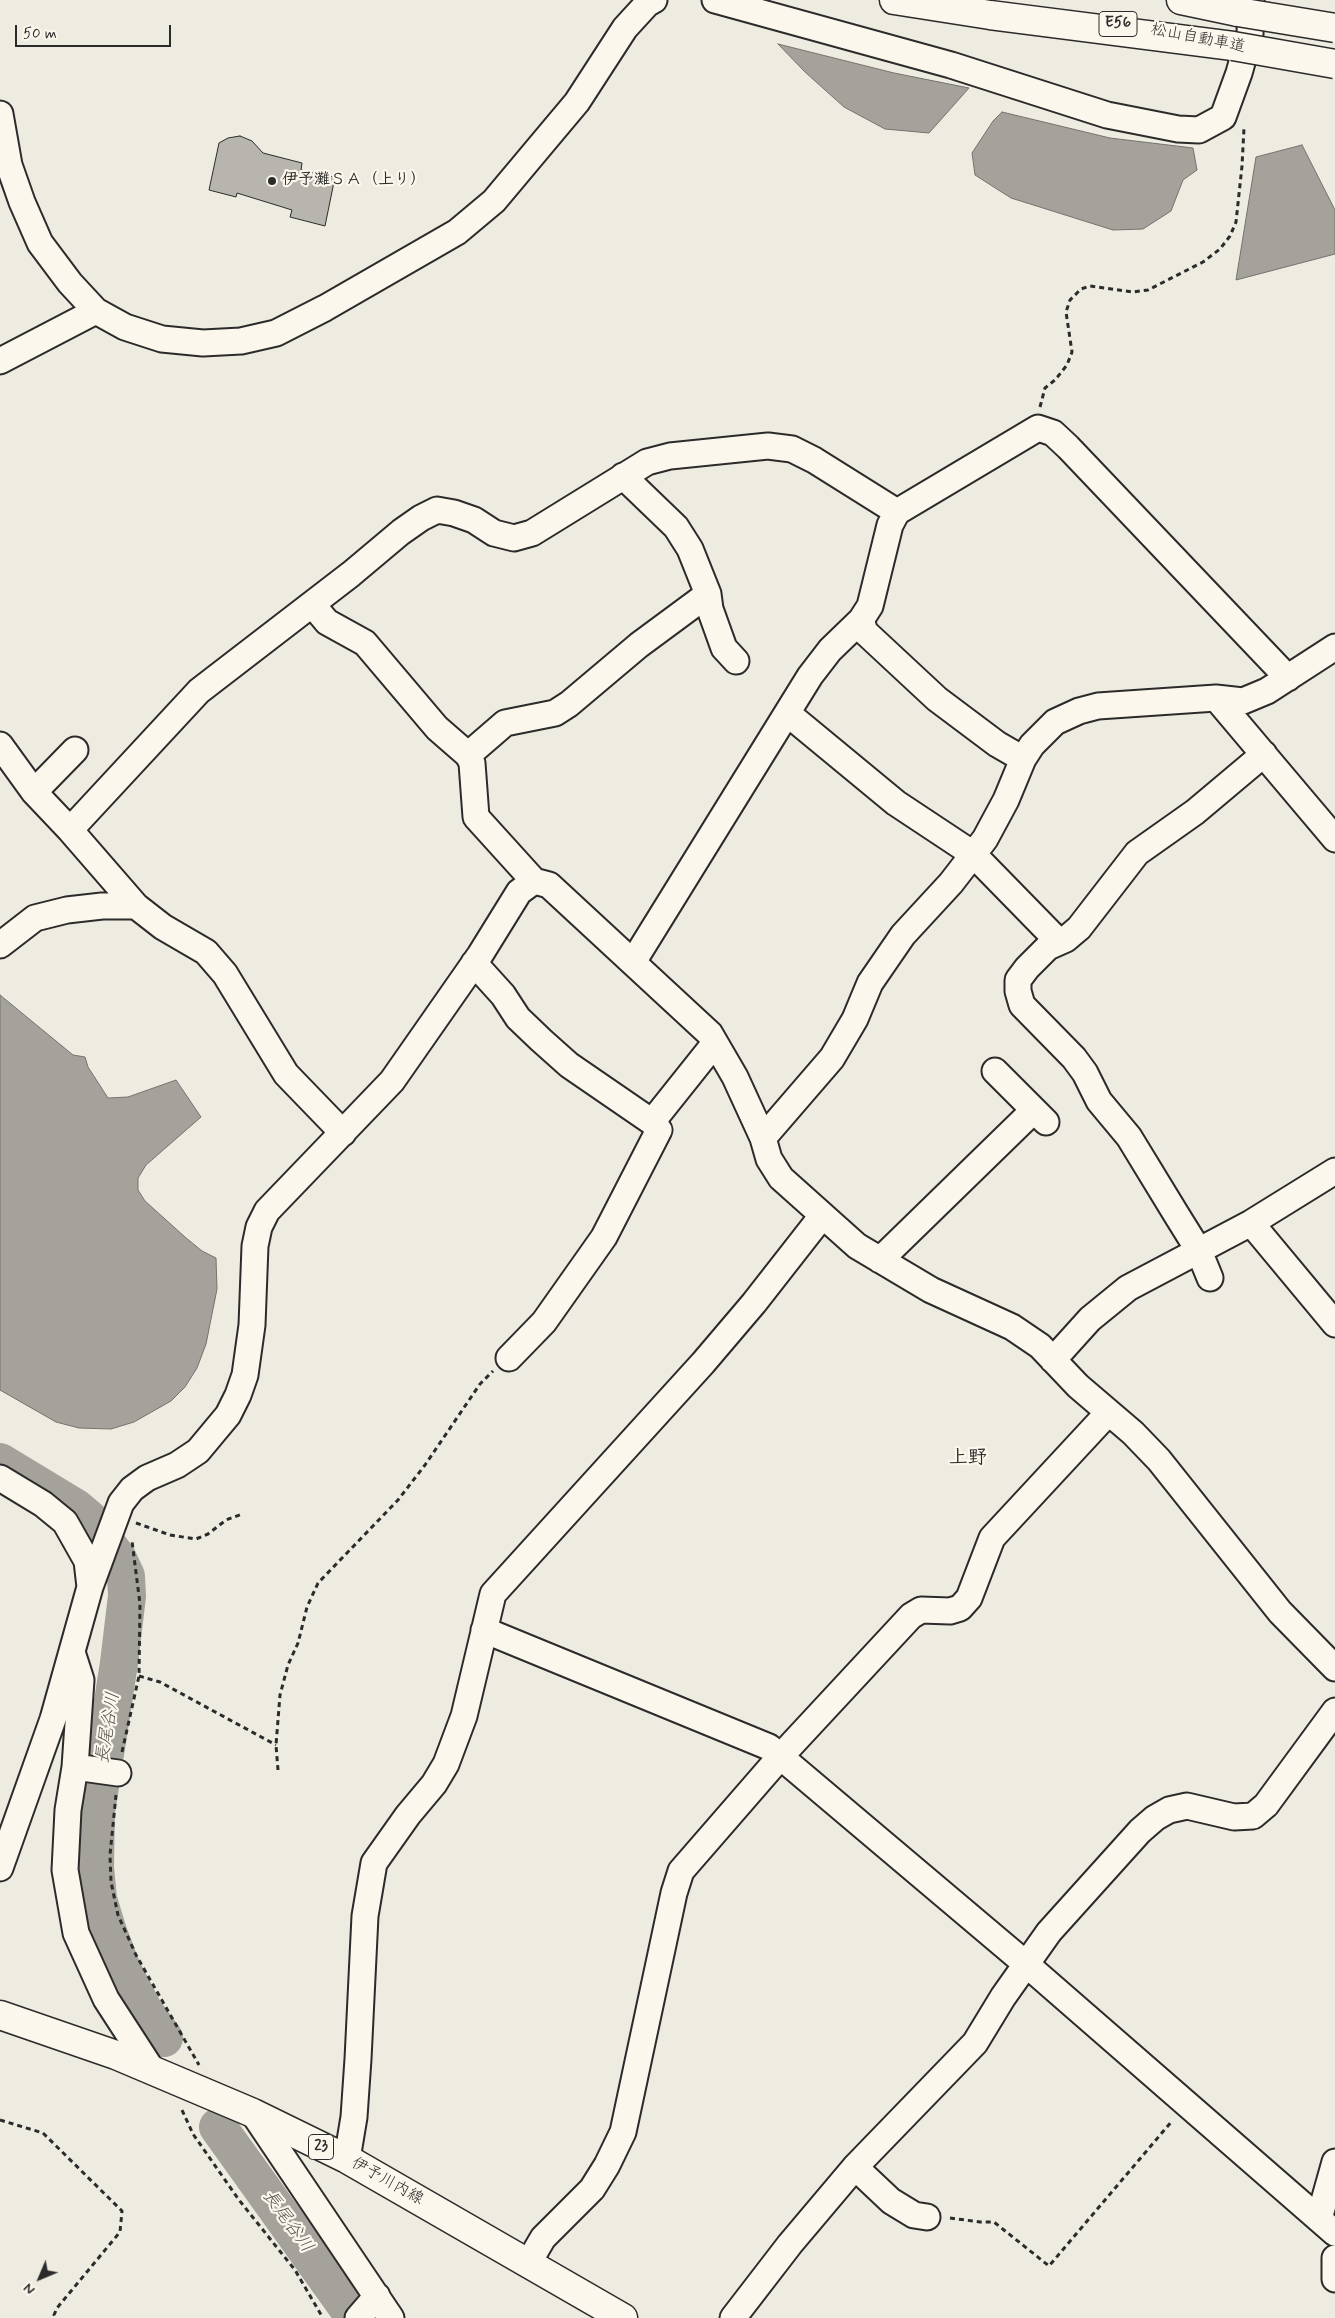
<!DOCTYPE html>
<html>
<head>
<meta charset="utf-8">
<style>
  body { margin:0 }
  #map { position:relative; width:1335px; height:2318px; overflow:hidden; background:#eeebe0; font-family:Mynerve,sans-serif }
  canvas { display:block }
  .north { position:absolute; left:15px; top:2253px; width:50px; height:50px; -webkit-text-stroke:4px #fbf7ec; paint-order:stroke; rotate:225deg; font-size:14px; font-weight:700; line-height:20px; text-align:center; color:#2b2b2b }
  .north::after { content:''; display:block; margin:auto; width:18px; height:22px; background:#2b2b2b; clip-path:polygon(50% 0,100% 100%,50% 72%,0 100%) }
  .scale { position:absolute; left:15px; top:25px; width:156px; height:22px; box-sizing:border-box; border:2px solid #2b2b2b; border-top:0; padding-left:6px; font-size:15px; line-height:18px; white-space:nowrap; color:#2b2b2b; -webkit-text-stroke:4px #fbf7ec; paint-order:stroke }
</style>
</head>
<body>
<div id="map">
<canvas width="1335" height="2318"></canvas>
<div class="north">N</div>
<div class="scale">50 m</div>
</div>
<script>
const context = document.querySelector('canvas').getContext('2d');
context.lineJoin = 'round';
function paint(path, color) {
  context.fillStyle = color;
  context.fill(path, 'evenodd');
}
function toPath(rows) {
  const path = new Path2D();
  for (const r of rows) {
    path.moveTo(r[0], r[1]);
    for (let i = 2; i < r.length; i += 2) path.lineTo(r[i], r[i + 1]);
  }
  return path;
}
function strokePath(path, color, width, dash) {
  context.strokeStyle = color;
  context.lineWidth = width;
  context.lineCap = dash ? 'butt' : 'round';
  context.setLineDash(dash || []);
  context.stroke(path);
}
function drawText(font, color, halo, rows, align = 'center') {
  context.font = font + ' Mynerve,"Klee One",sans-serif';
  context.lineWidth = 4.5;
  context.setLineDash([]);
  context.textBaseline = 'middle';
  context.strokeStyle = halo;
  context.fillStyle = color;
  for (const [text, x, y, turn = 0] of rows) {
    context.save();
    context.translate(x, y);
    context.rotate((+turn || 0) * Math.PI / 180);
    context.textAlign = isNaN(turn) ? turn : align;
    if (halo) context.strokeText(text, 0, 0);
    context.fillText(text, 0, 0);
    context.restore();
  }
}
const water = toPath([
  [778,44,894,73,969,88,929,133,885,129,844,107,805,72,778,44],
  [1002,112,1110,138,1193,148,1197,170,1183,180,1171,211,1143,229,1113,230,1011,198,975,175,972,153,993,121,1002,112],
  [1302,145,1335,210,1335,254,1236,280,1256,157,1302,145],
  [0,995,73,1055,85,1057,88,1067,108,1098,128,1097,176,1080,201,1117,146,1165,138,1178,138,1190,145,1201,185,1237,202,1251,216,1258,217,1289,206,1344,197,1368,185,1387,171,1401,134,1422,111,1429,79,1428,56,1422,0,1390,0,995]
]);
paint(water, '#a4a29a');
strokePath(water, '#74726e', 1);
strokePath(toPath([
  [0,1462,76,1508,89,1519,118,1559,126,1576,127,1596,119,1663,96,1812,95,1867,98,1899,108,1932,122,1969,144,2011,164,2038],
  [218,2127,355,2318]
]), '#a4a29a', 38);
const building = toPath([
  [240,136,252,141,263,153,302,163,301,170,335,177,325,226,290,217,292,210,237,193,236,197,209,190,219,143,228,138,240,136]
]);
paint(building, '#b8b5ae');
strokePath(building, '#2b2b2b', 1);
const minor = toPath([
  [715,0,951,65,1107,115,1178,129,1199,130,1223,117,1239,73,1250,34,1251,0],
  [0,114,9,165,22,202,40,243,70,283,96,311,125,327,162,339,203,343,241,341,276,333,325,308,457,232,494,201,577,102,625,28,647,4,654,0],
  [0,361,96,311],
  [623,476,676,527,690,549,708,594,710,609,724,648,736,661],
  [312,604,327,622,365,643,437,728,468,755,472,763,476,817,534,881],
  [861,620,865,632,937,699,997,744,1023,759],
  [1216,698,1335,839],
  [787,713,896,803,973,854,1059,942],
  [0,745,34,792,70,830,136,906],
  [468,755,505,723,555,713,569,704,639,645,708,594],
  [34,792,75,750],
  [70,830,199,691,351,574,401,532,421,518,437,510,454,513,474,520,494,533,514,538,532,533,647,462,670,456,768,446,792,449,814,460,897,512],
  [0,945,35,918,67,910,102,906,136,906,163,927,206,952,225,974,286,1074,343,1133],
  [633,962,810,676,830,650,861,620,870,606,890,525,897,512,1038,428,1053,433,1068,447,1288,678],
  [474,963,503,995,518,1018,541,1040,569,1065,652,1122,659,1130,604,1237,544,1322,509,1358],
  [995,1071,1046,1122],
  [652,1122,715,1043],
  [763,1138,832,1058,855,1019,870,983,903,935,951,883,985,839,1006,800,1023,759,1032,745,1055,722,1079,711,1098,706,1216,698,1243,701,1267,691,1335,647],
  [1251,1223,1335,1324],
  [880,1260,1034,1110],
  [1210,1278,1199,1251,1176,1214,1129,1137,1099,1101,1085,1073,1074,1058,1022,1005,1018,991,1018,980,1027,968,1048,947,1066,939,1079,928,1137,853,1195,812,1264,754],
  [1053,1360,1090,1319,1128,1288,1251,1223,1335,1171],
  [0,1478,43,1504,65,1522,87,1561,90,1587,53,1719,0,1868],
  [90,1587,121,1503,132,1489,147,1478,177,1465,198,1451,228,1415,238,1395,245,1375,252,1325,255,1246,259,1227,267,1211,392,1081,480,955,519,892,534,881,549,885,710,1034,735,1077,763,1138,769,1159,781,1178,857,1246,931,1290,1012,1327,1040,1346,1078,1386,1133,1433,1159,1460,1280,1612,1335,1668],
  [484,1630,769,1747,1026,1964,1335,2233],
  [72,1652,81,1680,75,1767,68,1810,65,1870,76,1933,106,1999,152,2070],
  [75,1767,118,1773],
  [253,2113,391,2318],
  [347,2159,354,2117,358,2059,365,1916,374,1863,408,1815,434,1784,446,1764,464,1716,493,1594,703,1363,754,1303,822,1216],
  [855,2167,891,2201,914,2215,927,2217],
  [1319,2219,1335,2162],
  [1335,2258,1335,2279],
  [529,2262,543,2238,592,2189,607,2165,623,2132,674,1893,681,1871,780,1757,911,1616,921,1610,950,1611,960,1608,969,1598,992,1538,1108,1413],
  [358,2318,377,2296],
  [733,2318,790,2244,855,2167,975,2043,1003,1997,1049,1932,1140,1831,1155,1818,1169,1810,1187,1806,1234,1817,1253,1816,1266,1805,1335,1711]
]);
const major = toPath([
  [0,2015,116,2055,253,2113,347,2159,623,2318]
]);
const highway = toPath([
  [894,0,990,15,1233,46],
  [1181,0,1238,12]
]);
strokePath(minor, '#2b2b2b', 29);
strokePath(major, '#2b2b2b', 31);
strokePath(highway, '#2b2b2b', 31);
strokePath(toPath([
  [1040,407,1045,388,1055,380,1067,365,1072,352,1066,312,1070,300,1081,289,1090,286,1133,292,1148,290,1203,262,1220,249,1230,236,1236,222,1242,166,1244,128],
  [136,1523,170,1535,196,1539,208,1534,226,1520,242,1514],
  [139,1676,160,1682,276,1745],
  [122,1752,139,1676,140,1604,132,1541],
  [278,1770,276,1745,280,1695,288,1665,298,1643,307,1607,318,1583,398,1500,425,1465,480,1384,493,1371],
  [116,1795,110,1855,111,1882,118,1915,136,1955,199,2065],
  [182,2110,193,2134,239,2200,295,2270,323,2318],
  [0,2120,43,2133,122,2211,120,2232,57,2308,54,2315,56,2318],
  [950,2218,980,2222,994,2222,1049,2266,1172,2121]
]), '#2b2b2b', 3, [5, 4]);
strokePath(minor, '#fbf7ec', 25);
strokePath(major, '#fbf7ec', 28);
strokePath(highway, '#fbf7ec', 28);
const highwayBridge = toPath([
  [1238,12,1335,28],
  [1233,46,1335,64]
]);
strokePath(highwayBridge, '#2b2b2b', 31, []);
strokePath(highwayBridge, '#fbf7ec', 28);
for (const [x, y, r, color] of [
  [272,181,5,"#2b2b2b"]
]) {
  const dot = new Path2D();
  dot.arc(x, y, r, 0, 2 * Math.PI);
  context.fillStyle = color;
  context.fill(dot);
  strokePath(dot, '#fbf7ec', 2);
}
for (const [x, y, w] of [
  [1118,24,38],
  [321,2147,25]
]) {
  const box = new Path2D();
  box.roundRect(x - w / 2, y - 12.5, w, 25, 4);
  context.fillStyle = '#fbf7ec';
  context.fill(box);
  strokePath(box, '#2b2b2b', 1);
}
drawText('bold 15px', '#2b2b2b', null, [
  ["E56",1118,24],
  ["23",321,2147]
]);
drawText('16px', '#2b2b2b', '#fbf7ec', [
  ["松山自動車道",1198,39,11],
  ["伊予川内線",387,2182,29]
]);
drawText('bold 16px', '#2b2b2b', '#fbf7ec', [
  ["伊予灘ＳＡ（上り）",282,181]
], 'left');
drawText('italic 18px', '#555552', '#fbf7ec', [
  ["長尾谷川",109,1728,-81],
  ["長尾谷川",287,2222,54]
]);
drawText('bold 19px', '#2b2b2b', '#fbf7ec', [
  ["上野",968,1459]
]);
</script>
</body>
</html>
